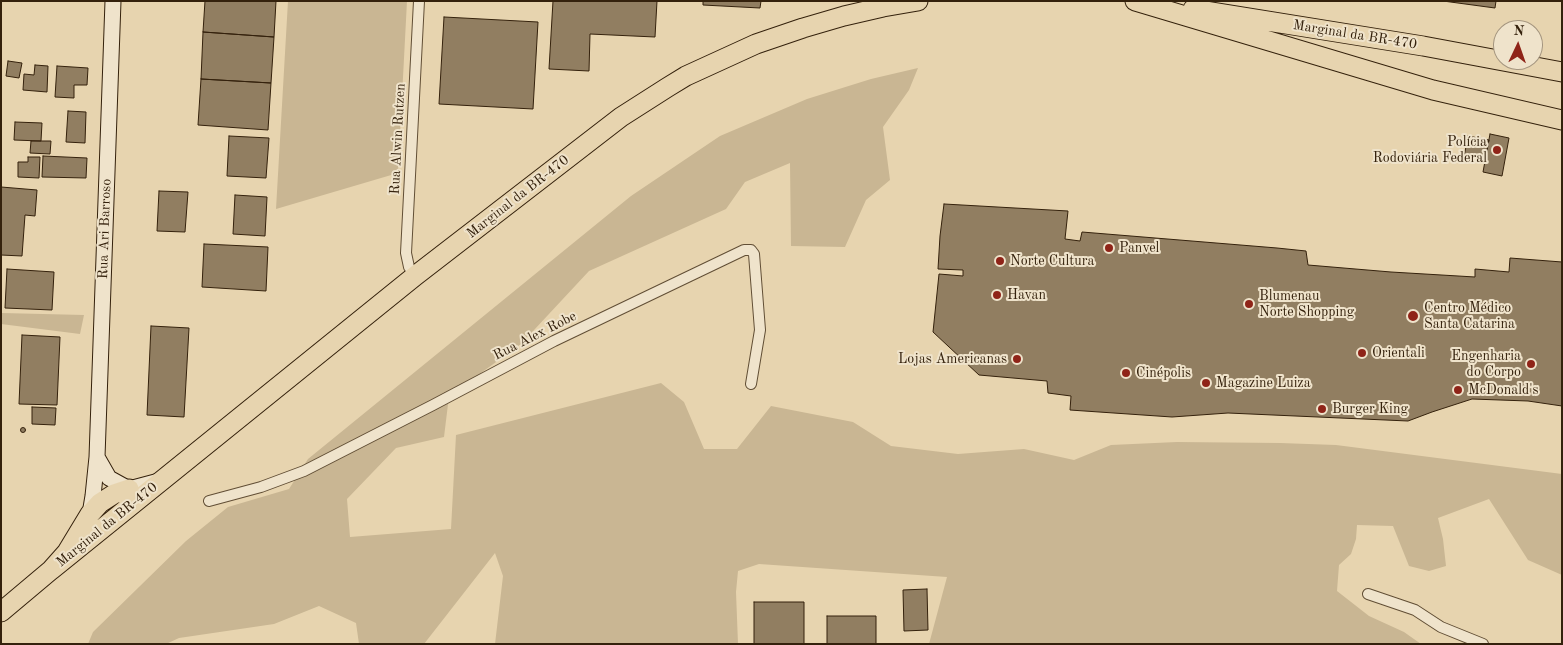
<!DOCTYPE html>
<html>
<head>
<meta charset="utf-8">
<style>
  body { margin:0 }
  #map { position:relative; width:1563px; height:645px; overflow:hidden; background:#e7d4af; font-family:"Old Standard TT",serif }
  canvas { display:block }
  .frame { position:absolute; inset:0; border:2px solid #34210c; pointer-events:none }
  .north { position:absolute; left:1493px; top:20px; width:50px; height:50px; box-sizing:border-box; background:#efe3cb; border:1px solid #a4957f; border-radius:50%; rotate:3deg; font-size:14px; font-weight:700; line-height:20px; text-align:center; color:#34210c }
  .north::after { content:''; display:block; margin:auto; width:18px; height:22px; background:#8f2418; clip-path:polygon(50% 0,100% 100%,50% 72%,0 100%) }
</style>
</head>
<body>
<div id="map">
<canvas width="1563" height="645"></canvas>
<div class="frame"></div>
<div class="north">N</div>
</div>
<script>
const context = document.querySelector('canvas').getContext('2d');
context.lineJoin = 'round';
function paint(path, color) {
  context.fillStyle = color;
  context.fill(path, 'evenodd');
}
function toPath(rows) {
  const path = new Path2D();
  for (const r of rows) {
    if (r.length === 3) {
      path.moveTo(r[0] + r[2], r[1]);
      path.arc(r[0], r[1], r[2], 0, 2 * Math.PI);
      continue;
    }
    path.moveTo(r[0], r[1]);
    for (let i = 2; i < r.length; i += 2) path.lineTo(r[i], r[i + 1]);
  }
  return path;
}
function strokePath(path, color, width, dash) {
  context.strokeStyle = color;
  context.lineWidth = width;
  context.lineCap = dash ? 'butt' : 'round';
  context.setLineDash(dash || []);
  context.stroke(path);
}
function drawText(font, color, halo, rows, align = 'center') {
  context.font = font + ' "Old Standard TT",serif';
  context.lineWidth = 4;
  context.setLineDash([]);
  context.textBaseline = 'middle';
  context.strokeStyle = halo;
  context.fillStyle = color;
  for (const [text, x, y, turn = 0] of rows) {
    context.save();
    context.translate(x, y);
    context.rotate((+turn || 0) * Math.PI / 180);
    context.textAlign = isNaN(turn) ? turn : align;
    if (halo) context.strokeText(text, 0, 0);
    context.fillText(text, 0, 0);
    context.restore();
  }
}
paint(toPath([
  [288,1,407,1,398,173,276,209],
  [918,68,909,90,883,127,890,180,866,200,845,247,791,246,790,163,745,182,726,209,589,271,521,344,449,396,444,437,396,448,347,499,350,537,451,529,456,435,661,383,684,402,704,449,737,449,771,406,853,422,891,446,958,454,1024,449,1074,460,1111,445,1177,442,1280,443,1336,445,1562,474,1562,575,1528,560,1489,499,1438,518,1443,539,1446,566,1429,571,1409,566,1393,526,1357,525,1356,539,1351,554,1339,565,1337,591,1369,616,1404,632,1421,644,929,644,947,577,759,564,738,571,736,592,738,644,495,644,503,576,495,553,424,644,359,644,356,623,319,606,274,624,179,638,166,644,88,644,93,632,186,541,228,507,289,489,308,459,631,196,720,136,807,99,871,79],
  [1,312,2,313,84,315,80,334,1,324]
]), '#c9b693');
const building = toPath([
  [205,1,276,1,274,37,203,32,205,1],
  [553,1,657,1,655,37,590,34,589,71,549,69,553,1],
  [703,1,761,1,760,8,703,5,703,1],
  [1443,1,1496,1,1495,8,1443,1],
  [444,17,538,22,533,109,439,104,444,17],
  [203,32,274,37,271,83,201,79,203,32],
  [8,61,22,63,19,78,6,76,8,61],
  [35,65,48,66,47,92,23,90,24,74,34,75,35,65],
  [57,66,88,68,87,85,74,85,74,98,55,97,57,66],
  [201,79,271,83,268,130,198,125,201,79],
  [68,111,86,112,85,143,66,142,68,111],
  [15,122,42,123,41,141,14,140,15,122],
  [1490,134,1509,138,1502,176,1483,172,1490,134],
  [229,136,269,138,266,178,227,176,229,136],
  [1468,136,1489,140,1485,161,1464,157,1468,136],
  [31,141,51,141,50,154,30,153,31,141],
  [43,156,87,158,86,178,42,177,43,156],
  [28,157,40,157,39,178,18,177,18,162,28,162,28,157],
  [1,187,37,190,35,216,25,215,22,256,1,255,1,187],
  [159,191,188,192,185,232,157,231,159,191],
  [235,195,267,197,265,236,233,234,235,195],
  [944,204,1068,211,1065,239,1080,241,1082,232,1277,248,1306,251,1308,265,1391,272,1475,277,1475,269,1509,272,1510,258,1562,262,1562,406,1528,401,1472,399,1432,412,1408,421,1228,413,1172,417,1070,410,1071,396,1048,393,1047,381,979,375,933,332,939,274,963,276,963,270,938,269,940,236,944,204],
  [204,244,268,247,266,291,202,287,204,244],
  [7,269,54,272,52,310,5,308,7,269],
  [151,326,189,328,184,417,147,415,151,326],
  [22,335,60,337,57,405,19,404,22,335],
  [32,407,56,408,55,425,32,424,32,407],
  [23,430,2.5],
  [927,589,928,630,904,631,903,590,927,589],
  [754,602,804,602,804,644,754,644,754,602],
  [827,616,876,616,876,644,827,644,827,616]
]);
paint(building, '#917e61');
strokePath(building, '#34210c', 1);
const street = toPath([
  [415,276,409,267,406,253,419,1],
  [209,501,261,487,304,471,433,405,554,341,744,250,751,250,754,254,760,330,751,384],
  [1368,594,1415,610,1441,627,1483,644]
]);
const secondary = toPath([
  [97,457,109,478,129,489,159,481],
  [90,514,93,496,97,457,113,1]
]);
const highway = toPath([
  [1135,1,1433,90,1562,120],
  [1193,9,1423,46,1562,72],
  [51,570,415,276,621,117,668,87,686,76,756,44,803,28,844,16,883,7,918,1],
  [1,612,51,570,67,552,90,514,100,503,114,494,129,489]
]);
strokePath(street, '#614e35', 12);
strokePath(secondary, '#34210c', 17);
strokePath(highway, '#34210c', 21);
strokePath(street, '#efe3cb', 10);
strokePath(secondary, '#efe3cb', 15);
strokePath(highway, '#e7d4af', 19);
for (const [x, y, r, color] of [
  [1497,150,5,"#8f2418"],
  [1109,248,5,"#8f2418"],
  [1000,261,5,"#8f2418"],
  [997,295,5,"#8f2418"],
  [1249,304,5,"#8f2418"],
  [1413,316,6,"#8f2418"],
  [1362,353,5,"#8f2418"],
  [1017,359,5,"#8f2418"],
  [1531,364,5,"#8f2418"],
  [1126,373,5,"#8f2418"],
  [1206,383,5,"#8f2418"],
  [1458,390,5,"#8f2418"],
  [1322,409,5,"#8f2418"]
]) {
  const dot = new Path2D();
  dot.arc(x, y, r, 0, 2 * Math.PI);
  context.fillStyle = color;
  context.fill(dot);
  strokePath(dot, '#efe3cb', 2);
}
drawText('14px', '#34210c', '#efe3cb', [
  ["Marginal da BR-470",1355,35,9],
  ["Rua Alwin Rutzen",398,139,-87],
  ["Marginal da BR-470",518,197,-38],
  ["Rua Ari Barroso",105,229,-88],
  ["Rua Alex Robe",535,336,-27],
  ["Marginal da BR-470",107,525,-39]
]);
drawText('14px', '#34210c', '#efe3cb', [
  ["Polícia",1487,142,"right"],
  ["Rodoviária Federal",1487,158,"right"],
  ["Panvel",1119,248],
  ["Norte Cultura",1010,261],
  ["Havan",1007,295],
  ["Blumenau",1259,296],
  ["Norte Shopping",1259,312],
  ["Centro Médico",1424,308],
  ["Santa Catarina",1424,324],
  ["Orientali",1372,353],
  ["Engenharia",1521,356,"right"],
  ["do Corpo",1521,372,"right"],
  ["Lojas Americanas",1007,359,"right"],
  ["Cinépolis",1136,373],
  ["Magazine Luiza",1216,383],
  ["McDonald's",1468,390],
  ["Burger King",1332,409]
], 'left');
</script>
</body>
</html>
